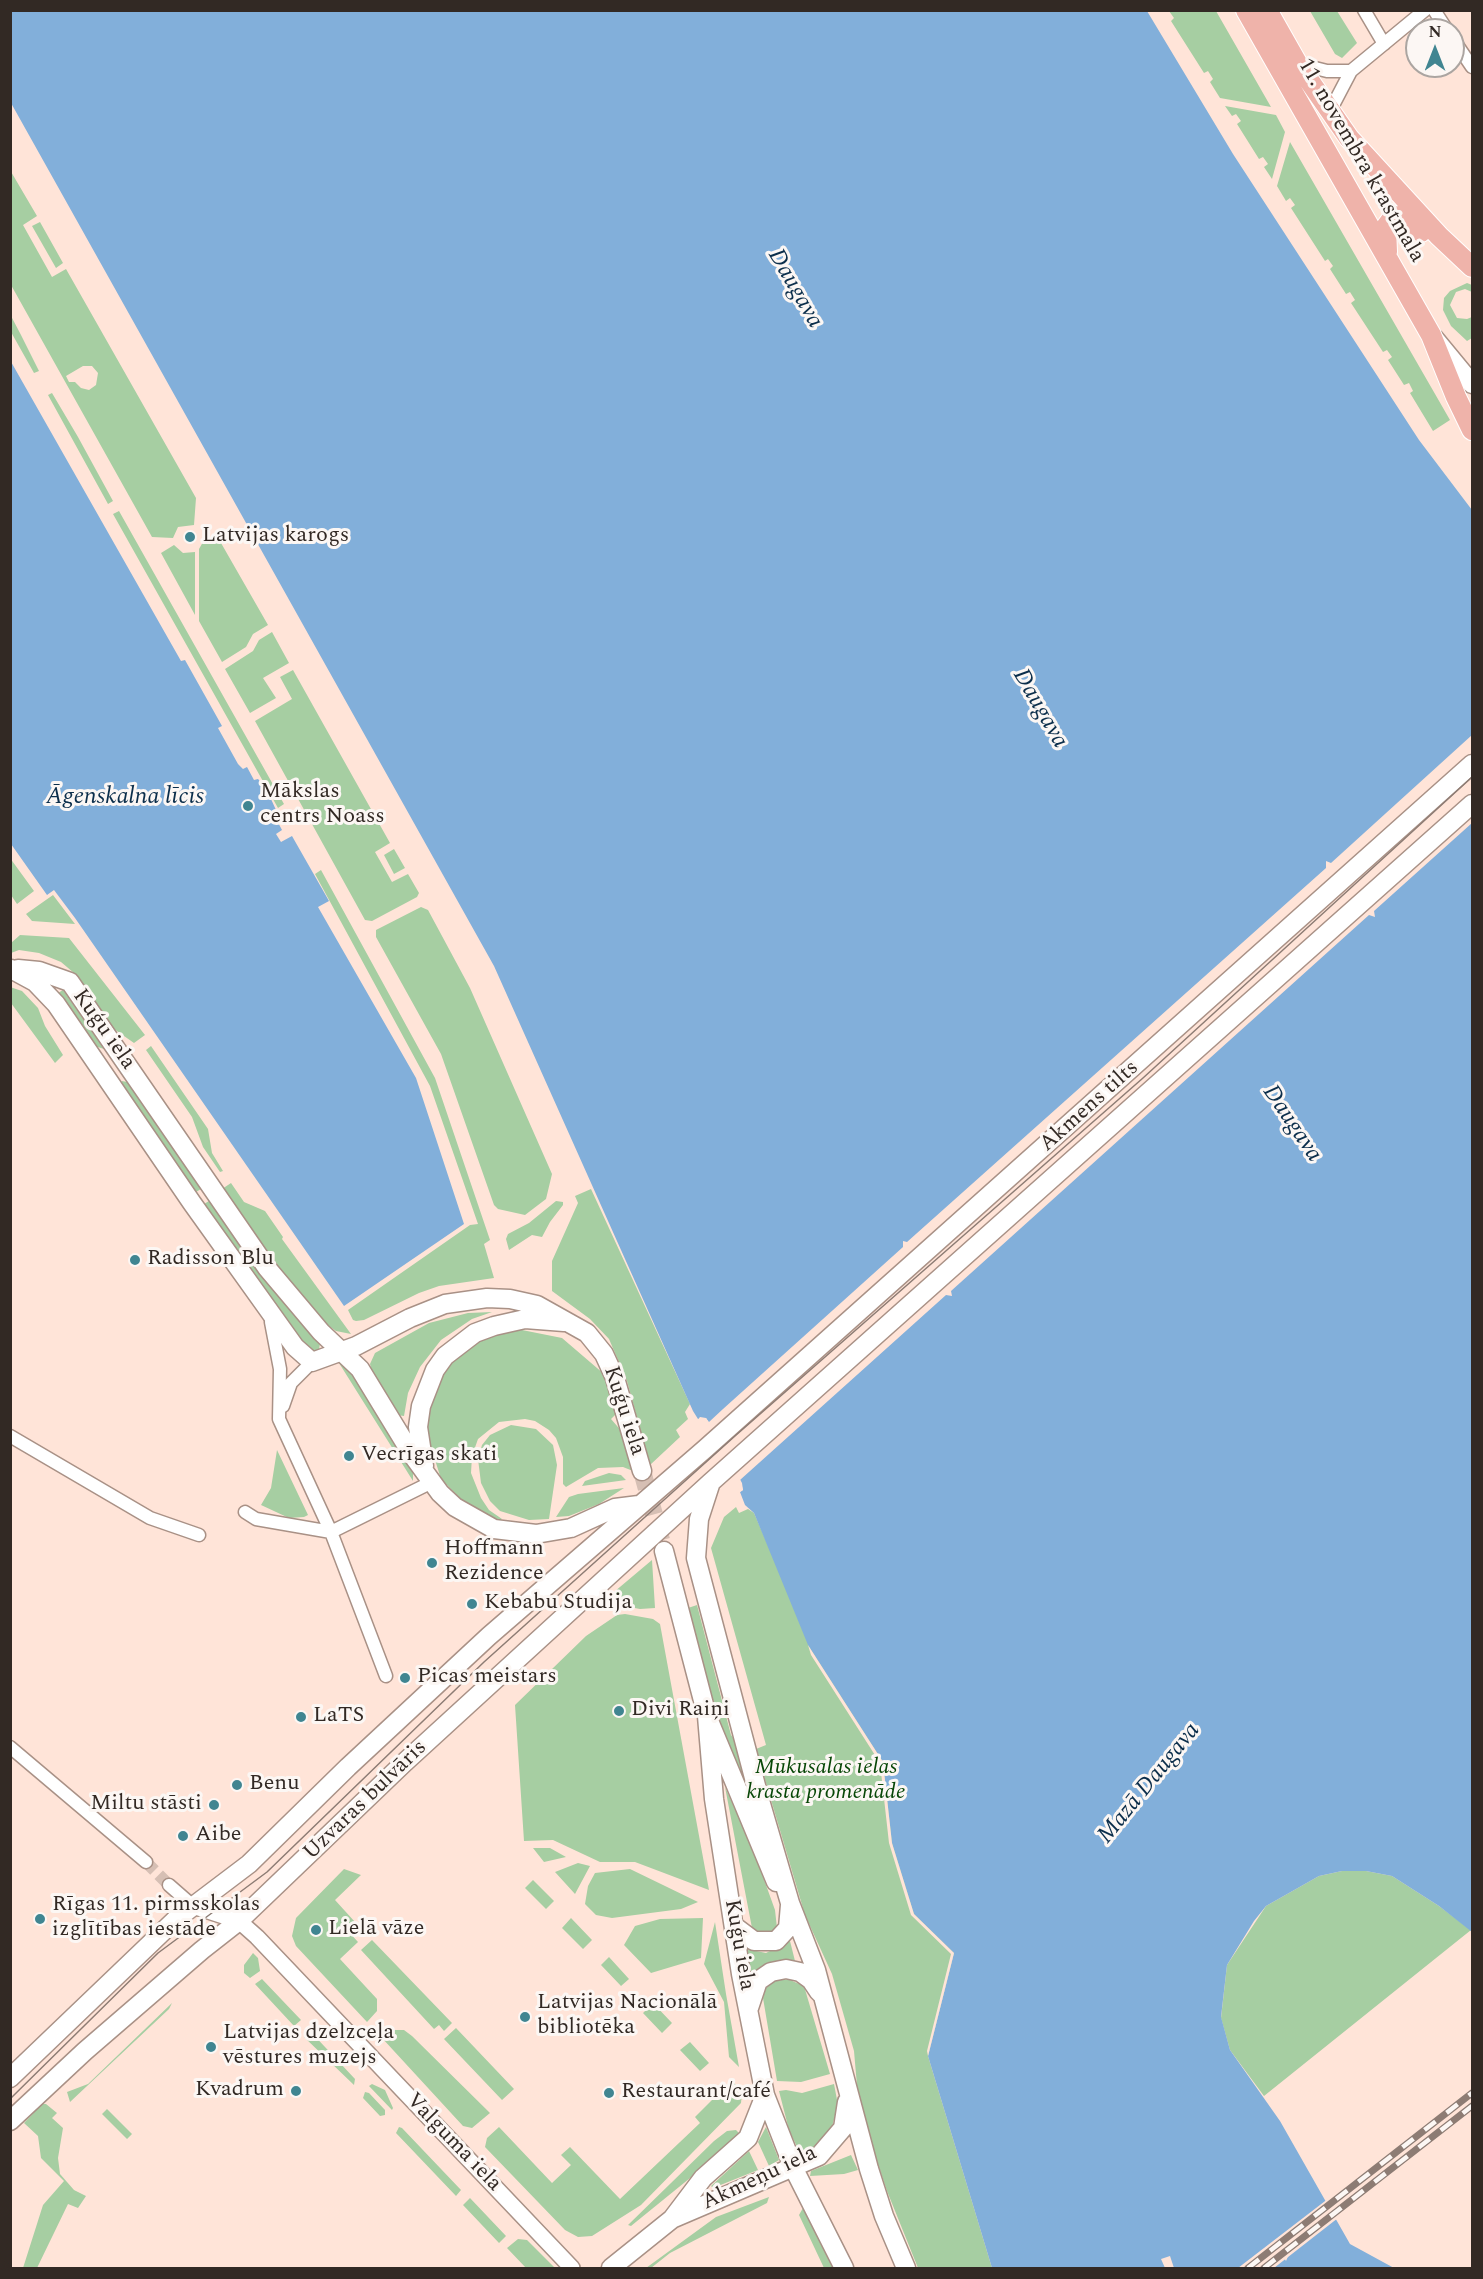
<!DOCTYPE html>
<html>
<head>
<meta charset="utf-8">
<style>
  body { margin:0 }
  #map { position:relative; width:1483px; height:2279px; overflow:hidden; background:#ffe4d8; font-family:Spectral,serif }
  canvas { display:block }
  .frame { position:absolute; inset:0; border:12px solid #322924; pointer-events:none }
  .north { position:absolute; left:1405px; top:18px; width:60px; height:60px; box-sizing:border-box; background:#fcf7f4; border:2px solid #aba5a1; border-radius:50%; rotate:0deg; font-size:16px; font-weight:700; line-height:24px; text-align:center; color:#322924 }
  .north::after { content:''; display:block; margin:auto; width:21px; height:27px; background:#408591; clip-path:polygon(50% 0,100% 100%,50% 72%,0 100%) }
</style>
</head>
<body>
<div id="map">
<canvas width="1483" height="2279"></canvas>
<div class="frame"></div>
<div class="north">N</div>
</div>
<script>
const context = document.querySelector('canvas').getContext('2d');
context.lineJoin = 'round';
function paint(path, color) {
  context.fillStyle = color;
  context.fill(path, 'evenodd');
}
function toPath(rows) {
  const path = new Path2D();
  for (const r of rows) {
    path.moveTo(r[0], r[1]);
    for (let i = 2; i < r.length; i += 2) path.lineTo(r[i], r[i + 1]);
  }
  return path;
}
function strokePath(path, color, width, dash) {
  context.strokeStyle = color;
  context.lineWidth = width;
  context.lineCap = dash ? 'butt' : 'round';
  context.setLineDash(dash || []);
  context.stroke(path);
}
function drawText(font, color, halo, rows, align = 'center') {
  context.font = font + ' Spectral,serif';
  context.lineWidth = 6;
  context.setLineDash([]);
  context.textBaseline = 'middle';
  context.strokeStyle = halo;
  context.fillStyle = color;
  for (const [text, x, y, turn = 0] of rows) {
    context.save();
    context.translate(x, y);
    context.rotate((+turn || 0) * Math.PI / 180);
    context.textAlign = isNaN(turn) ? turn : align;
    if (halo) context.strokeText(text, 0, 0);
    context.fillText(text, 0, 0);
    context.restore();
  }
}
paint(toPath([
  [1164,11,1216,11,1271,107,1220,98,1210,82,1213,79,1208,71,1204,73,1171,21,1174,18,1169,11],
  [1310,11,1337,11,1357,43,1342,58,1335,54],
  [1225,106,1276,115,1285,132,1272,179,1264,167,1268,164,1263,157,1259,159,1237,124,1241,121,1236,114,1232,116],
  [1290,142,1450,420,1433,431,1410,393,1413,391,1409,383,1404,385,1388,360,1392,357,1387,350,1383,352,1351,303,1355,300,1350,292,1346,294,1330,269,1333,266,1328,259,1325,261,1291,208,1295,205,1290,198,1286,201,1277,186],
  [10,170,37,216,23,225,52,277,66,269,196,498,194,525,178,527,173,538,152,537,11,285],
  [83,366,92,366,98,373,96,385,89,390,81,388,75,382,69,382,66,376],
  [40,222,63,263,56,268,32,226],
  [1467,283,1472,285,1472,292,1465,289,1456,292,1450,305,1457,318,1467,319,1472,317,1472,338,1467,341,1451,326,1443,310,1444,298,1450,291],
  [11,316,21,335,39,371,34,373,11,332],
  [52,393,78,437,113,501,108,504,48,395],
  [119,511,284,804,278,808,113,514],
  [203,542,221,543,268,625,253,634,246,647,222,662,199,621,199,549],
  [174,545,183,553,195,552,195,615,161,553],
  [272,632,289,663,263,678,276,698,250,713,225,669,253,651,259,640],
  [293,670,390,843,375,852,392,882,408,874,419,893,417,897,372,921,365,920,255,721,292,699,280,677],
  [394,849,405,868,394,874,384,855],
  [10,858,34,891,17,904,11,895],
  [321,870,435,1078,490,1240,484,1244,494,1278,439,1286,419,1293,364,1320,356,1321,353,1320,348,1310,470,1225,478,1224,430,1086,315,874],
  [53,895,75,924,32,921,26,914],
  [421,907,428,910,470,988,552,1174,546,1199,525,1215,498,1209,494,1205,441,1054,376,937,376,930],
  [20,935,69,938,145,1035,134,1043,114,1029,74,973,61,962,39,953,19,950,11,953,11,943],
  [10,987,22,991,38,1008,45,1026,63,1055,55,1063,11,1003],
  [63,990,104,1049,92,1045,58,996,58,993],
  [151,1046,208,1129,212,1153,223,1171,220,1172,203,1147,192,1117,146,1050],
  [122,1081,127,1082,201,1189,196,1192,121,1086],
  [231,1183,244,1202,265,1211,283,1237,282,1239,351,1334,336,1331,329,1326,287,1278,222,1189],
  [591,1189,690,1404,685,1412,688,1419,676,1430,680,1437,650,1465,627,1381,609,1339,590,1319,552,1291,552,1261,578,1203,575,1196],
  [209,1201,261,1274,320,1343,319,1350,315,1353,302,1344,204,1204],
  [556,1201,563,1202,563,1205,550,1222,542,1237,532,1235,509,1250,506,1239,508,1234,529,1223],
  [492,1312,472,1319,441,1340,420,1367,408,1393,404,1416,397,1415,372,1371,370,1364,375,1353,429,1323,468,1313],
  [522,1330,562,1338,604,1374,617,1413,611,1419,624,1434,633,1471,623,1467,598,1468,566,1487,563,1484,563,1457,556,1438,549,1430,535,1421,525,1419,499,1422,478,1439,472,1456,471,1473,481,1498,489,1510,502,1519,500,1520,480,1513,465,1503,441,1479,426,1431,428,1404,438,1380,456,1356,475,1342,502,1331],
  [339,1363,345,1364,356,1375,413,1471,413,1481],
  [511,1425,536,1429,553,1445,557,1465,549,1519,529,1520,500,1511,490,1501,481,1483,478,1459,482,1445,490,1435],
  [277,1450,308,1515,304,1517,289,1518,261,1505,271,1488],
  [609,1473,621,1475,626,1480,582,1486,585,1481],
  [624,1488,599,1504,569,1516,556,1517,569,1497,578,1494],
  [736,1507,739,1513,748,1509,754,1513,767,1543,883,1762,954,1953,928,2056,992,2268,918,2268,887,2191,867,2131,858,2097,854,2051,832,1974,805,1915,756,1749,766,1745,711,1548,724,1517],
  [652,1560,655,1608,640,1609,619,1605,610,1600,614,1592],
  [697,1605,731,1735,735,1740,750,1801,721,1729,688,1608],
  [625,1614,653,1619,660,1624,709,1890,635,1862,600,1862,553,1840,524,1841,515,1705,586,1636,617,1615],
  [725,1787,753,1849,775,1910,777,1928,770,1934,756,1932,752,1928],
  [533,1848,550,1848,566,1857,544,1862],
  [578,1863,590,1866,575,1894,555,1872],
  [344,1869,361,1875,335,1900,355,1922,347,1930,358,1942,340,1959,377,1999,377,2011,367,2022,296,1946,292,1936,296,1918],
  [630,1869,698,1902,681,1909,612,1918,596,1915,585,1904,588,1886,595,1873],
  [1342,1871,1366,1871,1392,1876,1439,1906,1471,1930,1264,2096,1230,2050,1221,2018,1227,1965,1266,1906,1319,1876],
  [533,1880,554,1901,546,1909,525,1888],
  [571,1918,592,1940,583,1949,562,1928],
  [703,1918,701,1958,651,1973,624,1945,635,1926,660,1919],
  [715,1922,726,1994,739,2067,729,2057,724,2002,704,1964],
  [372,1940,452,2023,444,2031,439,2025,434,2029,361,1950],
  [790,1941,795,1961,773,1961,751,1974,749,1971,747,1949,766,1953],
  [253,1953,258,1958,260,1971,250,1978,244,1973,244,1965],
  [609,1957,629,1979,621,1986,601,1965],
  [262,1979,301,2020,294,2026,255,1984],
  [776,1979,790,1980,804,1986,830,2074,801,2082,777,2081,763,1998,766,1988],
  [172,2003,169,2009,70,2102,67,2092,88,2084],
  [653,2003,672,2023,662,2033,643,2013],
  [456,2028,514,2089,502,2100,444,2039],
  [393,2030,404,2030,412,2036,490,2113,472,2128,463,2126,382,2038],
  [307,2031,310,2031,355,2079,354,2085,304,2037],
  [690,2042,709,2063,700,2071,680,2050],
  [732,2080,742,2093,741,2103,641,2205,592,2236,578,2237,565,2230,485,2147,487,2138,499,2127,552,2183,571,2165,561,2155,570,2147,620,2199,700,2123,695,2117],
  [372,2084,385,2090,393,2108,392,2110,369,2086],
  [834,2084,838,2105,830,2134,814,2148,799,2151,789,2130,779,2091,786,2090,802,2093],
  [365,2092,369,2093,385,2110,385,2115,380,2116,363,2098],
  [42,2104,46,2104,57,2113,52,2118,63,2128,58,2158,60,2174,74,2190,86,2196,78,2208,68,2204,37,2268,23,2268,43,2205,64,2181,41,2158,38,2136,24,2123],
  [107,2109,132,2134,127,2139,102,2114],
  [399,2127,402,2128,461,2190,456,2196,396,2133],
  [766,2127,779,2160,769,2166,758,2142],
  [736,2130,739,2133,695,2174,631,2226,628,2225,714,2141,727,2131],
  [749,2151,758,2170,713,2188,711,2186],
  [851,2155,858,2170,844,2174,810,2176,811,2171],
  [769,2197,767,2203,670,2253,651,2268,646,2268,716,2217],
  [470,2198,506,2236,499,2243,463,2205],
  [803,2208,808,2215,833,2268,824,2268,799,2215],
  [518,2239,527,2240,554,2267,526,2268,507,2248]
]), '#a6cea2');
paint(toPath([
  [10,11,1147,11,1233,154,1419,440,1472,510,1472,1932,1439,1906,1392,1876,1366,1871,1342,1871,1319,1876,1266,1906,1254,1921,1227,1965,1221,2017,1230,2050,1280,2121,1350,2244,1394,2268,1174,2268,1170,2256,1161,2259,1165,2268,992,2268,928,2056,954,1953,914,1914,892,1843,883,1762,808,1645,754,1513,745,1505,740,1492,743,1490,742,1483,706,1418,698,1419,693,1411,494,966,11,103],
  [1280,2237,1289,2254,1286,2261,1274,2241],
  [10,360,181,661,185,660,222,726,218,728,238,764,243,769,247,767,254,780,258,779,266,788,276,810,273,813,282,830,276,834,281,842,292,836,329,901,318,907,416,1078,464,1224,344,1306,75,918,54,890,47,895,11,844]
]), '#82afda');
paint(toPath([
  [1472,735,1472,823,1374,911,1375,917,1369,915,951,1291,952,1296,946,1295,740,1480,743,1490,737,1494,740,1484,704,1420,696,1422,700,1417,706,1418,709,1422,723,1409,903,1247,903,1241,907,1242,1326,868,1326,861,1331,863],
  [808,1645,883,1762,892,1843,914,1914,954,1953,928,2056,927,2051,951,1954,911,1915,889,1843,880,1763,811,1655],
  [1329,2198,1338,2218,1274,2268,1238,2268]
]), '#ffe4d8');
strokePath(toPath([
  [146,1862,169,1885]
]), '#d6bfb4', 12, [12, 6]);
strokePath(toPath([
  [642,1471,664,1551]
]), '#d6bfb4', 18, [18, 9]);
const minor = toPath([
  [1364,10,1384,44],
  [1434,10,1447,30],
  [1453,39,1472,67],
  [1299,64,1327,71,1351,71],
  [1330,111,1351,71,1425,10],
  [271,1322,280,1369,279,1419,331,1532,386,1676],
  [283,1406,291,1383,312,1362],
  [10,1436,150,1518,199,1535],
  [245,1512,256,1519,331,1532,432,1482],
  [10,1747,146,1862],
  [169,1885,193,1906]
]);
const tertiary = toPath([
  [193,1906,239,1921,257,1937,572,2268]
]);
const secondary = toPath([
  [1434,338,1472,384],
  [11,969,35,982,56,1004,192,1203,295,1347,312,1362,356,1346,410,1318,445,1304,487,1298,510,1299,537,1305,587,1333,604,1354,615,1378,642,1471],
  [18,969,39,971,70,982,267,1268,321,1332,360,1369,413,1456,440,1493,455,1507,494,1529,536,1534,571,1528,615,1508,639,1505],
  [424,1466,418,1427,421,1406,435,1370,445,1356,475,1333,494,1326,525,1319,564,1322],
  [710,1485,699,1519,696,1558,759,1797,790,1903,816,1970,869,2169,884,2216,906,2268],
  [664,1551,707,1716,776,1882],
  [707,1716,714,1799,741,1974,765,2095,794,2169,844,2268],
  [734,1926,754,1941,776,1941,788,1928,790,1905],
  [749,2008,758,1981,771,1972,786,1969,800,1972,811,1980,819,1992],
  [10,2078,175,1920,249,1864,348,1767,489,1636,705,1449,1472,764],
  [10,2121,85,2051,202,1950,239,1921,405,1762,710,1483,1472,804],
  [674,2218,819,2156,843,2128,847,2102],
  [611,2268,672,2219,703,2178,748,2138,765,2095]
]);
const primary = toPath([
  [1246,10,1431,335,1456,397,1472,430],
  [1267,10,1297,63,1349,138,1439,236,1472,267],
  [1387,252,1386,227,1394,216,1403,217,1421,232]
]);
strokePath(minor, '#a99186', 15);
strokePath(tertiary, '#a99186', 18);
strokePath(secondary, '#a99186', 21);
strokePath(primary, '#fff', 22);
strokePath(minor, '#fff', 12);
strokePath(tertiary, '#fff', 15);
strokePath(secondary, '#fff', 18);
strokePath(primary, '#efb3aa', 20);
strokePath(toPath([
  [10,2099,158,1953,267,1872,484,1662,735,1436,1143,1078,1472,777]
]), '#8d7c74', 1.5);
const rail = toPath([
  [1248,2268,1472,2093],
  [1264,2268,1472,2106]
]);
strokePath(rail, '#8d7c74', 7);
strokePath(rail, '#fcf7f4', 4.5, [14]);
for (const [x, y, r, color] of [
  [190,537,6,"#408591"],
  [248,806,6,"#408591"],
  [135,1260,6,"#408591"],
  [349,1456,6,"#408591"],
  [432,1563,6,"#408591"],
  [472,1604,6,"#408591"],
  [405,1678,6,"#408591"],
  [619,1711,6,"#408591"],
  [301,1717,6,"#408591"],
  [237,1785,6,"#408591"],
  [214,1805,6,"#408591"],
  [183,1836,6,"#408591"],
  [40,1919,6,"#408591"],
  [316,1930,6,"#408591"],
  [525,2017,6,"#408591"],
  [211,2047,6,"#408591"],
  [296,2091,6,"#408591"],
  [609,2093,6,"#408591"]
]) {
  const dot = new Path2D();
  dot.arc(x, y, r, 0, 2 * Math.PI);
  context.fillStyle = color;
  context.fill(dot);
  strokePath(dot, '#fcf7f4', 2);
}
drawText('22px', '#322924', '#fcf7f4', [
  ["11. novembra krastmala",1360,161,60],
  ["Kuģu iela",103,1030,55],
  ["Akmens tilts",1090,1107,-42],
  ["Kuģu iela",623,1411,72],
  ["Uzvaras bulvāris",366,1801,-44],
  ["Kuģu iela",738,1945,80],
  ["Valguma iela",453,2143,46],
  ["Akmeņu iela",760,2179,-25]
]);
drawText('22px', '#322924', '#fcf7f4', [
  ["Latvijas karogs",202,537],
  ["Mākslas",260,793],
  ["centrs Noass",260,818],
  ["Radisson Blu",147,1260],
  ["Vecrīgas skati",361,1456],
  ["Hoffmann",444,1550],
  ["Rezidence",444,1575],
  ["Kebabu Studija",484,1604],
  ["Picas meistars",417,1678],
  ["Divi Raiņi",631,1711],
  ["LaTS",313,1717],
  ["Benu",249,1785],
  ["Miltu stāsti",202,1805,"right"],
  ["Aibe",195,1836],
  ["Rīgas 11. pirmsskolas",52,1906],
  ["izglītības iestāde",52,1931],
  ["Lielā vāze",328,1930],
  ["Latvijas Nacionālā",537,2004],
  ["bibliotēka",537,2029],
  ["Latvijas dzelzceļa",223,2034],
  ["vēstures muzejs",223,2059],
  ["Kvadrum",284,2091,"right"],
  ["Restaurant/café",621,2093]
], 'left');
drawText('italic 22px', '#084707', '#fcf7f4', [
  ["Mūkusalas ielas",826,1769],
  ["krasta promenāde",826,1794]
]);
drawText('italic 24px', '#0b2e4b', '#fcf7f4', [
  ["Daugava",794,289,60],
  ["Daugava",1039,709,60],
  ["Āgenskalna līcis",125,798],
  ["Daugava",1291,1124,56],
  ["Mazā Daugava",1150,1784,-51]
]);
</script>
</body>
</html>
